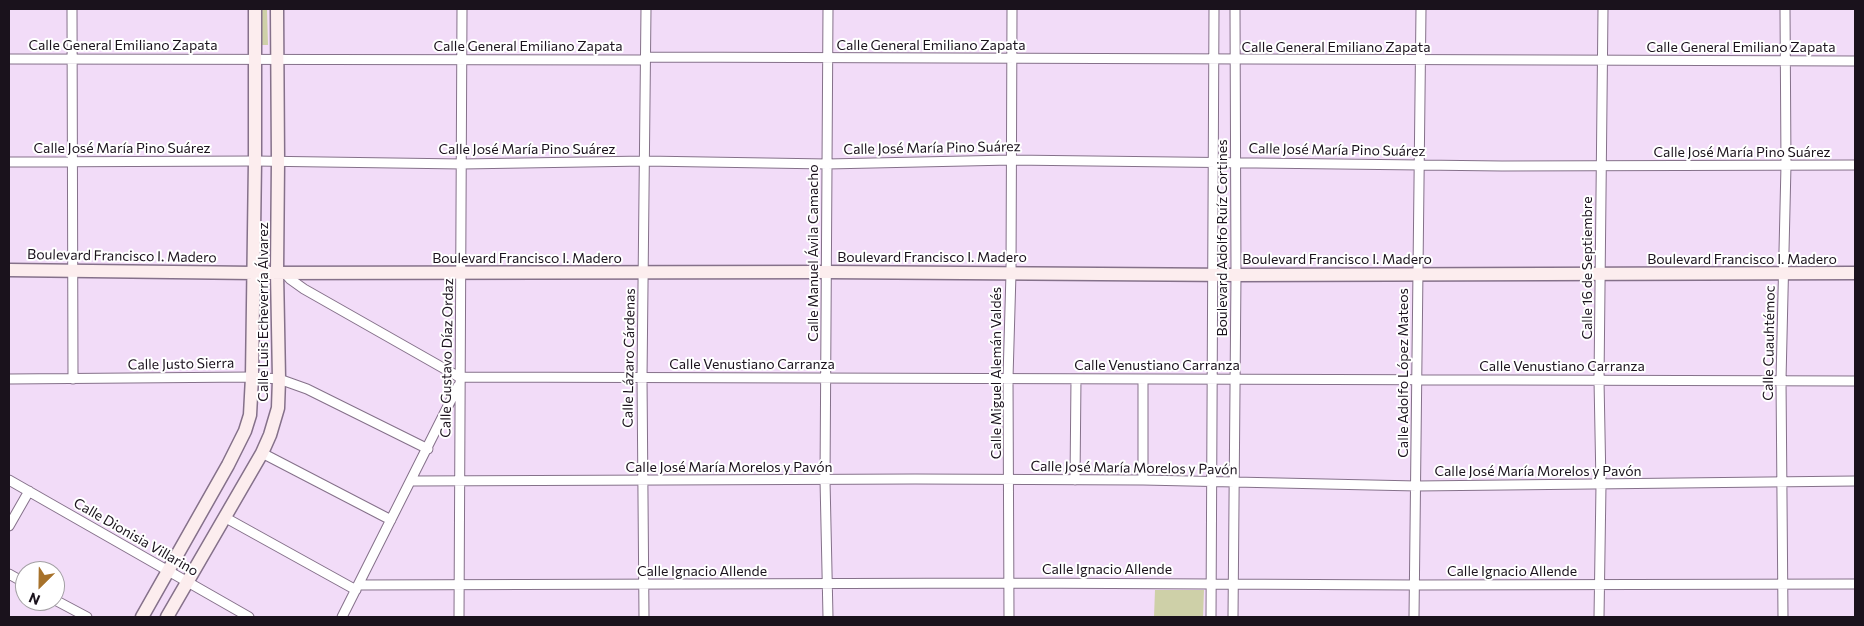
<!DOCTYPE html>
<html>
<head>
<meta charset="utf-8">
<style>
  body { margin:0 }
  #map { position:relative; width:1864px; height:626px; overflow:hidden; background:#f2dcf8; font-family:Commissioner,sans-serif }
  canvas { display:block }
  .frame { position:absolute; inset:0; border:10px solid #1a121c; pointer-events:none }
  .north { position:absolute; left:15px; top:561px; width:50px; height:50px; box-sizing:border-box; background:#fff; border:1px solid #a3a0a4; border-radius:50%; rotate:203deg; font-size:14px; font-weight:700; line-height:20px; text-align:center; color:#1a121c }
  .north::after { content:''; display:block; margin:auto; width:18px; height:22px; background:#a7722b; clip-path:polygon(50% 0,100% 100%,50% 72%,0 100%) }
</style>
</head>
<body>
<div id="map">
<canvas width="1864" height="626"></canvas>
<div class="frame"></div>
<div class="north">N</div>
</div>
<script>
const context = document.querySelector('canvas').getContext('2d');
context.lineJoin = 'round';
function paint(path, color) {
  context.fillStyle = color;
  context.fill(path, 'evenodd');
}
function toPath(rows) {
  const path = new Path2D();
  for (const r of rows) {
    path.moveTo(r[0], r[1]);
    for (let i = 2; i < r.length; i += 2) path.lineTo(r[i], r[i + 1]);
  }
  return path;
}
function strokePath(path, color, width, dash) {
  context.strokeStyle = color;
  context.lineWidth = width;
  context.lineCap = dash ? 'butt' : 'round';
  context.setLineDash(dash || []);
  context.stroke(path);
}
function drawText(font, color, halo, rows, align = 'center') {
  context.font = font + ' Commissioner,sans-serif';
  context.lineWidth = 4;
  context.setLineDash([]);
  context.textBaseline = 'middle';
  context.strokeStyle = halo;
  context.fillStyle = color;
  for (const [text, x, y, turn = 0] of rows) {
    context.save();
    context.translate(x, y);
    context.rotate((+turn || 0) * Math.PI / 180);
    context.textAlign = isNaN(turn) ? turn : align;
    if (halo) context.strokeText(text, 0, 0);
    context.fillText(text, 0, 0);
    context.restore();
  }
}
paint(toPath([
  [258,9,267,9,268,45,259,45],
  [1155,590,1204,590,1203,617,1154,617]
]), '#ced0a8');
const street = toPath([
  [72,9,73,379],
  [9,59,645,60,645,57,1855,61],
  [9,162,255,161,462,164,645,161,827,164,1011,160,1502,166,1855,165],
  [284,272,290,279,304,289,459,377,1855,381],
  [9,379,252,377,279,379,307,389,428,449],
  [262,453,391,520],
  [9,480,249,617],
  [1075,480,1076,379],
  [1143,480,1143,379],
  [412,481,915,479,1143,480,1417,486,1855,481],
  [226,518,356,590],
  [9,526,29,491],
  [9,574,25,583],
  [358,585,1010,583,1415,585,1855,584],
  [55,600,87,617],
  [342,617,458,386],
  [459,617,462,9],
  [644,617,642,378,646,9],
  [828,617,825,480,828,9],
  [1009,617,1008,378,1011,273,1012,9],
  [1211,617,1214,9],
  [1233,617,1236,275,1235,9],
  [1414,617,1421,9],
  [1599,617,1601,485,1599,380,1603,9],
  [1783,617,1781,380,1786,165,1785,9]
]);
const secondary = toPath([
  [9,270,254,273,827,272,1236,275,1855,273],
  [142,617,228,465,245,431,250,415,252,377,255,161,255,9],
  [167,617,262,453,270,435,278,408,279,379,277,272,278,162,277,9]
]);
strokePath(street, '#85718a', 11);
strokePath(secondary, '#85718a', 15);
strokePath(street, '#fff', 9);
strokePath(secondary, '#fcedee', 12);
drawText('14px', '#1a121c', '#fff', [
  ["Calle General Emiliano Zapata",123,45],
  ["Calle General Emiliano Zapata",931,45],
  ["Calle General Emiliano Zapata",528,46],
  ["Calle General Emiliano Zapata",1336,47],
  ["Calle General Emiliano Zapata",1741,47],
  ["Calle José María Pino Suárez",122,148],
  ["Calle José María Pino Suárez",932,148,-1],
  ["Calle José María Pino Suárez",527,149],
  ["Calle José María Pino Suárez",1337,150,1],
  ["Calle José María Pino Suárez",1742,152],
  ["Boulevard Adolfo Ruíz Cortines",1222,238,-90],
  ["Calle Manuel Ávila Camacho",813,253,-90],
  ["Boulevard Francisco I. Madero",122,256,1],
  ["Boulevard Francisco I. Madero",932,257],
  ["Boulevard Francisco I. Madero",527,258],
  ["Boulevard Francisco I. Madero",1337,259],
  ["Boulevard Francisco I. Madero",1742,259],
  ["Calle 16 de Septiembre",1587,268,-90],
  ["Calle Luis Echeverría Álvarez",263,312,-90],
  ["Calle Cuauhtémoc",1769,343,-89],
  ["Calle Gustavo Díaz Ordaz",447,358,-89],
  ["Calle Lázaro Cárdenas",629,358,-89],
  ["Calle Justo Sierra",181,364,-1],
  ["Calle Venustiano Carranza",752,364],
  ["Calle Venustiano Carranza",1157,365],
  ["Calle Venustiano Carranza",1562,366],
  ["Calle Miguel Alemán Valdés",996,373,-90],
  ["Calle Adolfo López Mateos",1403,373,-90],
  ["Calle José María Morelos y Pavón",729,467],
  ["Calle José María Morelos y Pavón",1134,468,1],
  ["Calle José María Morelos y Pavón",1538,471],
  ["Calle Dionisia Villarino",136,537,30],
  ["Calle Ignacio Allende",1107,569],
  ["Calle Ignacio Allende",702,571],
  ["Calle Ignacio Allende",1512,571]
]);
</script>
</body>
</html>
